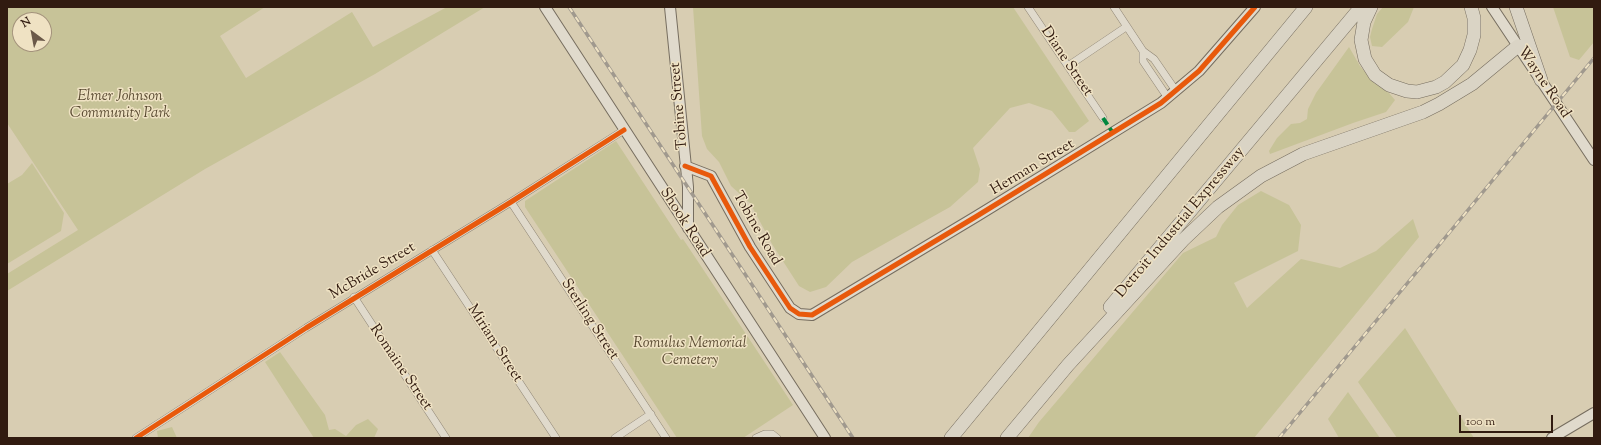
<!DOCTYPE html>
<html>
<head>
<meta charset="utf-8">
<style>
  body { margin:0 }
  #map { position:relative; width:1601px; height:445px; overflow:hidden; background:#d8cdb2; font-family:"Sorts Mill Goudy",serif }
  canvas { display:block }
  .frame { position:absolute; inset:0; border:8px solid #311b10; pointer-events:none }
  .north { position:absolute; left:12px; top:12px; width:40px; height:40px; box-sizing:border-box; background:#efe2c3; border:1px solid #a3927b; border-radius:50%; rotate:328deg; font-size:11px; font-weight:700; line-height:16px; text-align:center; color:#311b10 }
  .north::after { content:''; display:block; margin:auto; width:14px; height:18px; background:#6b5949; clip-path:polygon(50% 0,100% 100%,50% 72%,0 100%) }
  .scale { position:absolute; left:1459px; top:415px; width:94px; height:18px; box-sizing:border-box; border:2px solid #311b10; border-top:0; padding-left:5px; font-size:12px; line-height:14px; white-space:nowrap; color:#311b10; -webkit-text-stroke:3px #efe2c3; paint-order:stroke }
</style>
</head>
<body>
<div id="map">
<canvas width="1601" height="445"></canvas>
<div class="frame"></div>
<div class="north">N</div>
<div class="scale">100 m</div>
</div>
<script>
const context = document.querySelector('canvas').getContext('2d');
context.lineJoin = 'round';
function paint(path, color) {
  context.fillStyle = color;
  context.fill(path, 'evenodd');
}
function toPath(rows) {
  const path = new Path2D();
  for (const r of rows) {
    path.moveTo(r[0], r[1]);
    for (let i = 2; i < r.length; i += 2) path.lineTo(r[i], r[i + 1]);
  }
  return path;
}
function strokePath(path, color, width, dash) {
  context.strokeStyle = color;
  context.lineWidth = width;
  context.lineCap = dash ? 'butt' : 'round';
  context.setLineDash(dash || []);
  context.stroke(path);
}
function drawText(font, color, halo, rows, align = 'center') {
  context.font = font + ' "Sorts Mill Goudy",serif';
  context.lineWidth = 3;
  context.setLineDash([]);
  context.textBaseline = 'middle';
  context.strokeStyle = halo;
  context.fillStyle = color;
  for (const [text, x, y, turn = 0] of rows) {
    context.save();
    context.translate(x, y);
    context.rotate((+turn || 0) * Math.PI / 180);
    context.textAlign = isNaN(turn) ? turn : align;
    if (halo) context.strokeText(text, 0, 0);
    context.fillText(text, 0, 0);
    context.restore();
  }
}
paint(toPath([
  [7,7,265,7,220,36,246,78,352,12,373,47,447,7,485,7,375,74,205,169,7,291,7,274,78,230,7,123],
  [20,20,44,20,44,44,20,44],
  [693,7,1013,7,1089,121,1075,132,1069,132,1052,111,1029,103,1010,108,973,148,980,169,978,182,950,207,852,262,826,287,810,292,799,286,772,244,750,203,731,186,719,162,707,149,702,136],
  [1383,7,1414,7,1408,22,1382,47,1372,46,1370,37,1372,29,1377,14],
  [1553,7,1594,7,1594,42,1579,60,1570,57],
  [1349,47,1360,66,1374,83,1389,93,1395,100,1386,112,1353,123,1270,154,1269,151,1277,138,1291,124,1300,123,1307,119,1308,109,1316,93],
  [616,141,681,240,683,239,793,405,743,438,677,438,525,207,525,201],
  [32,163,64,213,61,231,7,264,7,184,22,175],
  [1261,191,1289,205,1301,225,1298,251,1234,283,1247,308,1301,259,1340,268,1376,251,1413,219,1419,237,1254,438,1028,438,1039,422,1183,253,1216,237,1222,225,1238,205],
  [1405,328,1474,438,1397,438,1358,382],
  [280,352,325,415,329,430,335,429,346,436,356,425,368,419,378,429,374,438,314,438,265,362],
  [1348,392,1380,438,1339,438,1328,419],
  [172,427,177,438,158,438,157,431]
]), '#c7c398');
const street = toPath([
  [1028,7,1103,118],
  [1114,7,1143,51,1154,59,1176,91],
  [1143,51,1143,61,1168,98],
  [1068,66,1126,27],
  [511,202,666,438],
  [432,250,556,438],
  [354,297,446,438],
  [136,438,306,328,511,202,624,130],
  [615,438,651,414],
  [756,438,765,434,772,434,777,438]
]);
const secondary = toPath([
  [545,7,825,438],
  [670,7,688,187,688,228],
  [1492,7,1594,160],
  [685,166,711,176,750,247,790,308,799,314,812,315,977,216,1161,103,1199,71,1255,7],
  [1552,438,1594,413]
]);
const highway = toPath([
  [1371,7,1364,22,1361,40,1365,59,1375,75,1389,85,1407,91,1417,92,1436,87,1445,82,1463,65,1470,50,1474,35,1474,18,1471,7],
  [1516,7,1541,80],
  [1110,307,1361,7],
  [951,438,1306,7],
  [1007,438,1068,365,1183,240,1218,207,1261,176,1303,154,1423,112,1439,104,1472,84,1518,46]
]);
strokePath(street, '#8e8474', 8);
strokePath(secondary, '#766d5f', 12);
strokePath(highway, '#766d5f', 14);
strokePath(street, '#e0dacc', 7);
strokePath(secondary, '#e0dacc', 10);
strokePath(highway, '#dad4c5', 13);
const rail = toPath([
  [569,7,853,438],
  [1279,438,1594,58]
]);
strokePath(rail, '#a0998e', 3.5);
strokePath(rail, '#efe2c3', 2, [6]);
strokePath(toPath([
  [1103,118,1113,133]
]), '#00873e', 4, [8, 4]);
strokePath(toPath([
  [685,166,711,176,750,247,790,308,799,314,812,315,977,216,1161,103,1199,71,1255,7],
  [136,438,306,328,511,202,624,130]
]), '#e8590c', 5);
drawText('15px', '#311b10', '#efe2c3', [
  ["Diane Street",1066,62,56],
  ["Wayne Road",1543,83,56],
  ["Tobine Street",680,106,-95],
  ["Herman Street",1033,168,-31],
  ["Shook Road",684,223,57],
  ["Detroit Industrial Expressway",1181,223,-50],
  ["Tobine Road",756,229,60],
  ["McBride Street",373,272,-31],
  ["Sterling Street",589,320,57],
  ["Miriam Street",494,344,57],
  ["Romaine Street",400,368,56]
]);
drawText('italic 15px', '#5a4b32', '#efe2c3', [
  ["Elmer Johnson",120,97],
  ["Community Park",120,114],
  ["Romulus Memorial",690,344],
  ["Cemetery",690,361]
]);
</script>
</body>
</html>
